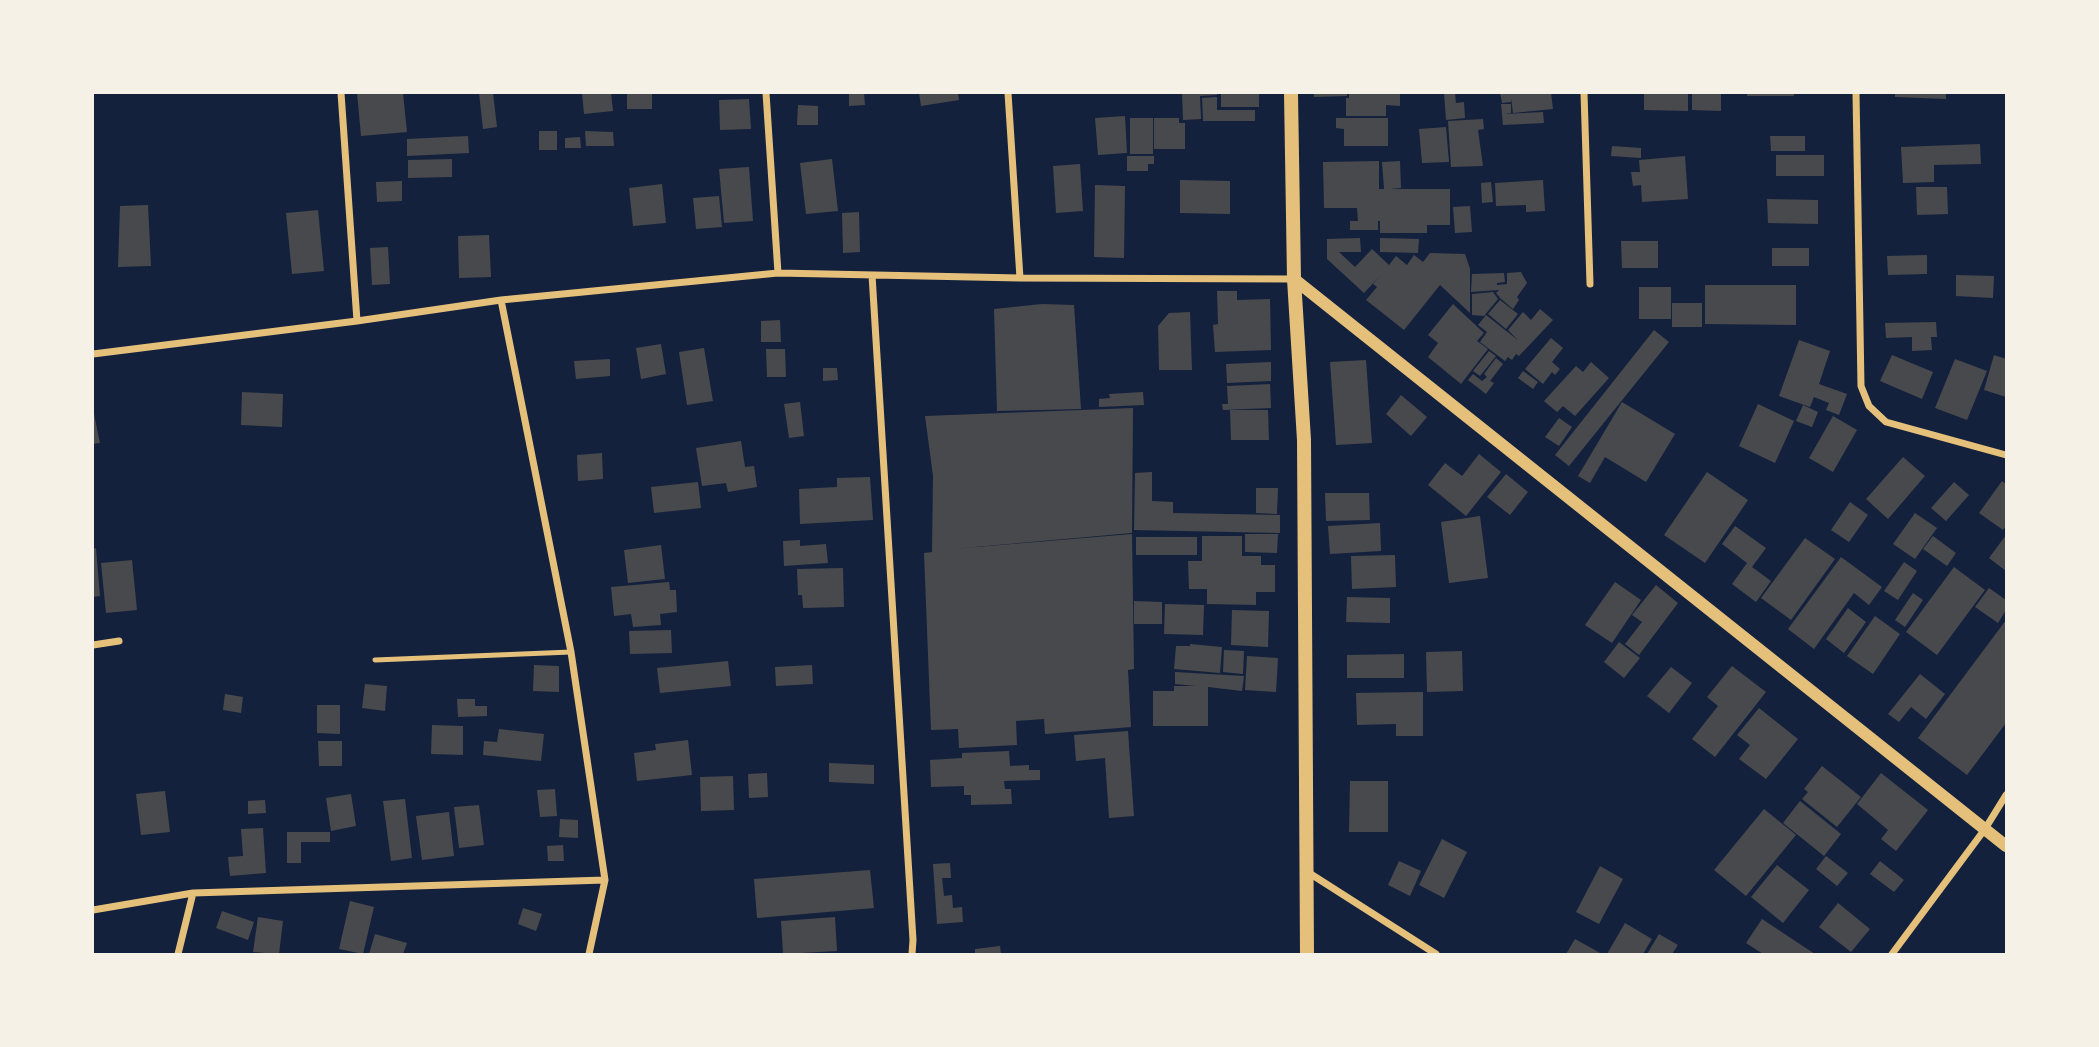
<!DOCTYPE html>
<html>
<head>
<meta charset="utf-8">
<style>
  body { margin:0 }
  #map { position:relative; width:2099px; height:1047px; overflow:hidden; background:#14213d; font-family:Karla,sans-serif }
  canvas { display:block }
  .frame { position:absolute; inset:0; border:94px solid #f6f1e7; pointer-events:none }
</style>
</head>
<body>
<div id="map">
<canvas width="2099" height="1047"></canvas>
<div class="frame"></div>
</div>
<script>
const context = document.querySelector('canvas').getContext('2d');
context.lineJoin = 'round';
function paint(path, color) {
  context.fillStyle = color;
  context.fill(path, 'evenodd');
}
function toPath(rows) {
  const path = new Path2D();
  for (const r of rows) {
    path.moveTo(r[0], r[1]);
    for (let i = 2; i < r.length; i += 2) path.lineTo(r[i], r[i + 1]);
  }
  return path;
}
function strokePath(path, color, width, dash) {
  context.strokeStyle = color;
  context.lineWidth = width;
  context.lineCap = dash ? 'butt' : 'round';
  context.setLineDash(dash || []);
  context.stroke(path);
}
paint(toPath([
  [357,93,403,93,407,132,361,136],
  [479,93,493,93,497,127,483,129],
  [582,93,611,93,613,111,584,114],
  [627,93,652,93,652,109,627,109],
  [849,93,864,93,865,105,849,106],
  [919,93,958,93,959,100,921,106],
  [1182,93,1217,93,1217,95,1200,96,1201,119,1183,120],
  [1221,93,1259,93,1259,107,1221,107],
  [1314,93,1347,93,1347,96,1314,97],
  [1349,93,1400,93,1400,106,1386,105,1386,116,1346,116,1346,98,1349,98],
  [1444,93,1455,93,1456,103,1464,102,1465,118,1446,120],
  [1500,93,1551,93,1553,109,1513,113,1511,98,1511,102,1502,103],
  [1644,93,1688,93,1688,111,1644,110],
  [1692,93,1721,93,1721,111,1692,110],
  [1747,93,1794,93,1794,96,1747,96],
  [1895,93,1946,93,1946,99,1895,97],
  [1217,97,1217,110,1255,110,1255,121,1203,121,1202,98],
  [749,99,751,129,720,130,719,100],
  [1501,104,1511,104,1511,113,1505,114,1543,112,1544,123,1503,125],
  [798,105,818,106,818,125,797,125],
  [1125,116,1127,153,1098,155,1095,118],
  [1130,118,1153,118,1153,154,1130,154],
  [1154,118,1179,118,1179,123,1185,123,1185,149,1154,149],
  [1336,118,1388,118,1388,146,1344,146,1344,129,1336,128],
  [1483,119,1484,129,1478,130,1483,166,1451,167,1448,121],
  [1446,127,1449,162,1422,163,1419,129],
  [539,131,557,131,557,150,539,150],
  [585,131,613,132,614,146,586,146],
  [468,136,469,153,407,156,407,139],
  [1770,136,1805,136,1805,151,1771,151],
  [580,137,581,148,565,148,565,138],
  [1980,144,1981,164,1934,165,1934,182,1903,183,1901,147],
  [1612,146,1641,148,1641,158,1611,156],
  [1776,155,1824,155,1824,176,1776,176],
  [1127,156,1154,156,1154,164,1148,164,1148,171,1127,171],
  [1685,156,1688,199,1642,202,1641,185,1633,186,1631,172,1640,172,1639,160],
  [452,159,452,177,408,178,408,160],
  [832,159,838,211,806,214,800,163],
  [1379,161,1379,189,1384,189,1382,162,1400,161,1401,188,1390,189,1450,189,1450,225,1427,225,1427,233,1380,233,1380,221,1378,221,1378,230,1350,230,1350,221,1358,221,1357,208,1324,208,1323,162],
  [1080,164,1083,211,1056,213,1053,166],
  [749,167,753,221,724,223,719,169],
  [1180,180,1230,181,1230,214,1180,213],
  [1543,180,1545,211,1526,212,1526,205,1496,206,1495,183],
  [402,181,402,201,377,202,376,182],
  [1491,182,1493,202,1482,203,1481,183],
  [662,184,666,223,633,226,629,188],
  [1095,185,1125,186,1124,258,1094,257],
  [1916,187,1947,187,1948,214,1917,215],
  [719,196,722,227,696,229,693,198],
  [1767,199,1818,200,1818,224,1768,223],
  [148,205,151,266,118,267,120,206],
  [1470,206,1472,232,1455,233,1453,207],
  [318,210,324,271,292,274,286,213],
  [859,212,860,252,843,253,842,213],
  [489,235,491,277,459,278,458,236],
  [1360,238,1361,252,1339,252,1355,267,1372,249,1389,265,1396,256,1407,265,1414,255,1423,262,1430,253,1465,254,1470,269,1470,313,1440,285,1404,330,1366,300,1377,287,1373,284,1380,276,1364,293,1327,259,1327,239],
  [1380,238,1419,239,1418,253,1380,252],
  [1621,241,1658,241,1658,268,1622,268],
  [388,247,390,284,372,285,370,248],
  [1772,248,1809,248,1809,266,1772,266],
  [1927,255,1927,274,1888,275,1887,256],
  [1521,272,1527,283,1517,297,1519,300,1513,309,1500,298,1496,293,1499,290,1471,292,1472,274,1504,273,1505,282,1497,283,1497,285,1507,284,1507,273],
  [1956,275,1994,276,1993,298,1956,296],
  [1705,285,1796,285,1796,325,1705,324],
  [1639,287,1671,287,1671,319,1639,319],
  [1217,291,1237,291,1237,300,1270,299,1271,350,1215,352,1213,325,1218,324],
  [1493,292,1498,299,1484,316,1472,315,1472,294],
  [1500,300,1518,314,1506,329,1488,314],
  [1672,303,1702,303,1702,327,1672,327],
  [1042,304,1074,305,1081,409,997,411,994,309],
  [1453,304,1484,333,1477,341,1488,349,1461,384,1428,357,1438,343,1428,335],
  [1540,309,1553,320,1519,356,1516,354,1512,360,1508,357,1505,361,1480,342,1487,332,1478,325,1486,315,1519,341,1508,330,1523,312,1531,320],
  [1190,312,1192,370,1159,370,1158,326,1169,313],
  [780,320,781,342,761,342,761,321],
  [1936,322,1937,337,1931,337,1932,350,1912,351,1912,337,1886,338,1885,323],
  [1654,330,1669,342,1569,466,1555,455],
  [1551,338,1563,348,1552,362,1560,369,1555,375,1552,372,1543,384,1525,369],
  [1799,340,1830,351,1819,384,1847,394,1839,415,1826,410,1829,403,1814,397,1810,407,1779,396],
  [661,344,666,374,641,379,636,348],
  [704,348,713,401,687,405,679,352],
  [766,349,785,349,786,377,767,377],
  [1489,351,1496,356,1480,376,1473,371],
  [1892,355,1933,372,1922,399,1880,381],
  [1994,355,2006,359,2006,397,1984,390],
  [1496,358,1503,364,1490,381,1494,383,1486,394,1468,380,1473,374,1482,381,1487,377,1484,374],
  [610,359,610,376,576,379,574,361],
  [1955,359,1987,371,1967,420,1935,408],
  [1366,360,1372,443,1336,445,1330,362],
  [1271,362,1271,381,1227,383,1226,364],
  [1591,362,1609,378,1575,416,1563,406,1557,412,1544,401,1576,366,1583,372],
  [823,368,837,368,838,380,823,381],
  [1523,371,1538,382,1533,389,1518,378],
  [1270,384,1271,408,1223,410,1222,404,1228,404,1227,386],
  [242,392,283,394,282,427,241,425],
  [1143,392,1144,405,1099,407,1099,399,1110,398,1109,394],
  [1401,395,1427,417,1411,436,1386,414],
  [800,402,804,436,789,438,784,404],
  [1622,402,1675,434,1646,482,1605,457,1590,483,1578,476],
  [1758,404,1794,421,1775,463,1739,446],
  [1803,405,1818,412,1812,427,1796,421],
  [1133,408,1132,533,952,549,1132,534,1134,669,1128,670,1131,727,1045,734,1044,719,1016,721,1017,745,959,748,958,729,931,730,924,553,932,552,933,476,925,416],
  [93,409,100,443,93,444],
  [1230,410,1268,410,1269,440,1231,440],
  [1833,416,1857,430,1833,472,1809,458],
  [1559,418,1572,427,1559,446,1545,437],
  [741,441,745,467,754,466,757,487,728,492,726,483,702,486,696,448],
  [602,453,603,479,578,481,577,455],
  [1479,454,1501,472,1466,516,1428,485,1445,463,1462,476],
  [1903,457,1925,476,1888,519,1866,499],
  [1152,472,1152,501,1173,502,1173,513,1280,515,1280,533,1134,530,1135,473],
  [1707,472,1748,500,1705,563,1664,535],
  [1506,474,1528,492,1510,515,1487,497],
  [870,477,873,520,800,524,799,489,837,487,837,478],
  [2002,481,2006,484,2006,526,2003,530,1979,513],
  [698,482,701,508,654,513,651,487],
  [1954,482,1969,495,1946,521,1931,508],
  [1256,488,1278,488,1277,514,1256,513],
  [1325,493,1369,493,1370,520,1326,521],
  [1850,502,1868,515,1849,542,1831,530],
  [1915,513,1937,528,1915,559,1893,544],
  [1480,516,1488,578,1449,583,1441,522],
  [1380,523,1381,551,1330,554,1328,526],
  [1735,526,1766,548,1752,567,1771,581,1756,602,1732,584,1747,563,1722,544],
  [1245,534,1278,534,1277,553,1245,552],
  [2006,535,2006,571,1989,558],
  [1202,536,1242,536,1242,556,1261,556,1261,565,1275,565,1275,592,1256,592,1256,605,1207,604,1207,589,1189,589,1188,561,1202,561],
  [1933,536,1956,553,1947,566,1923,549],
  [1136,537,1197,537,1197,555,1136,555],
  [1805,538,1835,559,1791,620,1761,598],
  [800,540,800,546,826,544,828,563,784,566,783,541],
  [661,545,665,579,628,583,624,550],
  [96,548,100,596,93,597,93,549],
  [1395,555,1396,587,1352,589,1351,556],
  [1841,557,1882,587,1869,605,1854,593,1814,649,1788,629],
  [132,560,137,610,106,613,101,563],
  [1904,562,1917,571,1898,600,1884,591],
  [1954,567,1985,590,1937,655,1906,632],
  [843,568,844,607,803,608,802,595,798,595,797,569],
  [669,582,670,590,676,590,677,612,660,614,661,625,633,627,631,614,614,616,611,587],
  [1615,582,1641,600,1612,643,1585,625],
  [1656,585,1678,603,1639,655,1625,644,1642,622,1632,615],
  [1989,588,2006,600,2006,610,1998,623,1975,607],
  [1913,593,1923,600,1905,627,1895,620],
  [1347,597,1390,598,1390,623,1346,622],
  [1134,601,1162,602,1162,624,1134,624],
  [1165,604,1204,605,1203,635,1164,634],
  [1848,608,1866,622,1844,653,1826,639],
  [1232,610,1269,611,1268,647,1231,645],
  [1875,616,1900,634,1873,674,1847,656],
  [2006,620,2006,723,1967,775,1918,738],
  [671,630,672,653,630,654,629,631],
  [1619,642,1640,658,1624,678,1604,662],
  [1190,644,1222,647,1220,673,1174,669,1176,646,1190,646],
  [1224,650,1244,651,1243,674,1223,672],
  [1462,651,1463,691,1427,692,1426,652],
  [1404,654,1404,678,1347,678,1347,655],
  [1247,656,1278,658,1276,692,1245,690],
  [728,661,731,686,660,693,657,668],
  [534,665,559,666,559,692,533,691],
  [812,665,813,684,776,686,775,667],
  [1732,666,1766,692,1715,757,1692,739,1718,706,1707,697],
  [1671,667,1692,683,1669,713,1647,696],
  [1175,672,1244,676,1242,691,1208,687,1208,726,1153,726,1153,691,1174,691,1174,686,1196,686,1175,684],
  [1920,674,1945,694,1926,719,1911,707,1899,722,1888,714],
  [365,684,387,686,385,711,362,708],
  [1423,692,1423,736,1396,736,1396,724,1357,725,1356,693],
  [225,694,243,697,241,713,223,710],
  [457,699,475,699,475,706,487,706,487,716,458,717],
  [317,705,340,705,340,734,317,733],
  [1759,708,1798,739,1766,779,1739,759,1750,745,1737,735],
  [432,725,463,726,463,755,431,754],
  [499,729,544,734,541,761,483,755,484,741,497,742],
  [1128,731,1134,816,1109,818,1105,758,1076,761,1074,735],
  [688,740,692,775,637,781,634,753,656,750,655,744],
  [318,741,342,741,342,766,319,766],
  [1009,751,1010,766,1029,765,1029,770,1040,770,1040,780,1004,781,1005,789,1011,789,1012,804,971,805,971,795,964,795,964,786,931,787,930,760,962,758,962,753],
  [829,763,874,765,874,784,829,782],
  [1822,766,1861,797,1837,827,1802,799,1808,792,1804,789],
  [767,773,768,797,749,798,748,774],
  [1881,773,1928,810,1896,851,1881,839,1888,830,1857,804],
  [733,776,734,810,701,811,700,777],
  [1350,781,1388,781,1388,832,1349,832],
  [555,789,557,816,540,817,537,790],
  [165,791,170,832,141,835,136,794],
  [351,794,356,826,331,831,326,798],
  [405,799,412,858,391,861,383,801],
  [265,800,266,813,248,814,248,801],
  [1800,801,1841,834,1824,856,1783,823],
  [479,805,484,845,459,848,454,807],
  [1764,809,1796,835,1746,896,1714,870],
  [449,812,454,856,422,860,416,816],
  [560,819,578,820,578,838,559,837],
  [263,828,266,873,230,876,228,857,243,856,241,829],
  [287,832,330,832,330,842,301,842,301,863,287,863],
  [1442,839,1467,852,1444,898,1419,885],
  [563,845,564,861,548,861,547,846],
  [1826,856,1848,873,1837,886,1816,869],
  [1399,861,1421,871,1410,896,1388,885],
  [1880,861,1904,880,1894,892,1870,874],
  [950,863,951,878,942,878,944,896,952,895,953,908,962,907,963,922,937,924,933,864],
  [1777,865,1809,890,1783,923,1751,897],
  [1600,866,1623,879,1599,924,1576,912],
  [870,870,874,908,757,918,754,879],
  [350,901,374,907,363,954,339,949],
  [1838,903,1870,929,1851,952,1819,927],
  [523,908,542,914,536,931,518,924],
  [222,911,254,922,248,940,216,928],
  [258,917,283,921,279,954,253,952],
  [835,917,837,951,783,954,781,921],
  [1762,919,1815,954,1763,954,1746,943],
  [1625,923,1652,939,1643,954,1607,954],
  [375,934,407,943,403,954,369,954],
  [1659,934,1678,945,1672,954,1647,954],
  [1575,939,1602,954,1566,954],
  [1000,946,1001,954,975,954,975,949]
]), '#48494c');
strokePath(toPath([
  [375,660,571,652]
]), '#e5c07b', 5);
strokePath(toPath([
  [341,93,357,321],
  [766,93,778,273],
  [1008,93,1020,278],
  [1584,93,1590,284],
  [1856,93,1861,386,1869,406,1886,422,2006,455],
  [872,275,913,940,912,954],
  [501,300,571,652,605,880,589,954],
  [93,354,357,321,501,300,778,273,1020,278,1294,279],
  [93,645,119,641],
  [1306,871,1436,954],
  [93,910,193,893,605,880],
  [178,954,193,893],
  [1892,954,1985,829,2006,795]
]), '#e5c07b', 7);
strokePath(toPath([
  [1294,279,2006,846]
]), '#e5c07b', 12);
strokePath(toPath([
  [1291,93,1294,279,1304,440,1307,954]
]), '#e5c07b', 14);
</script>
</body>
</html>
